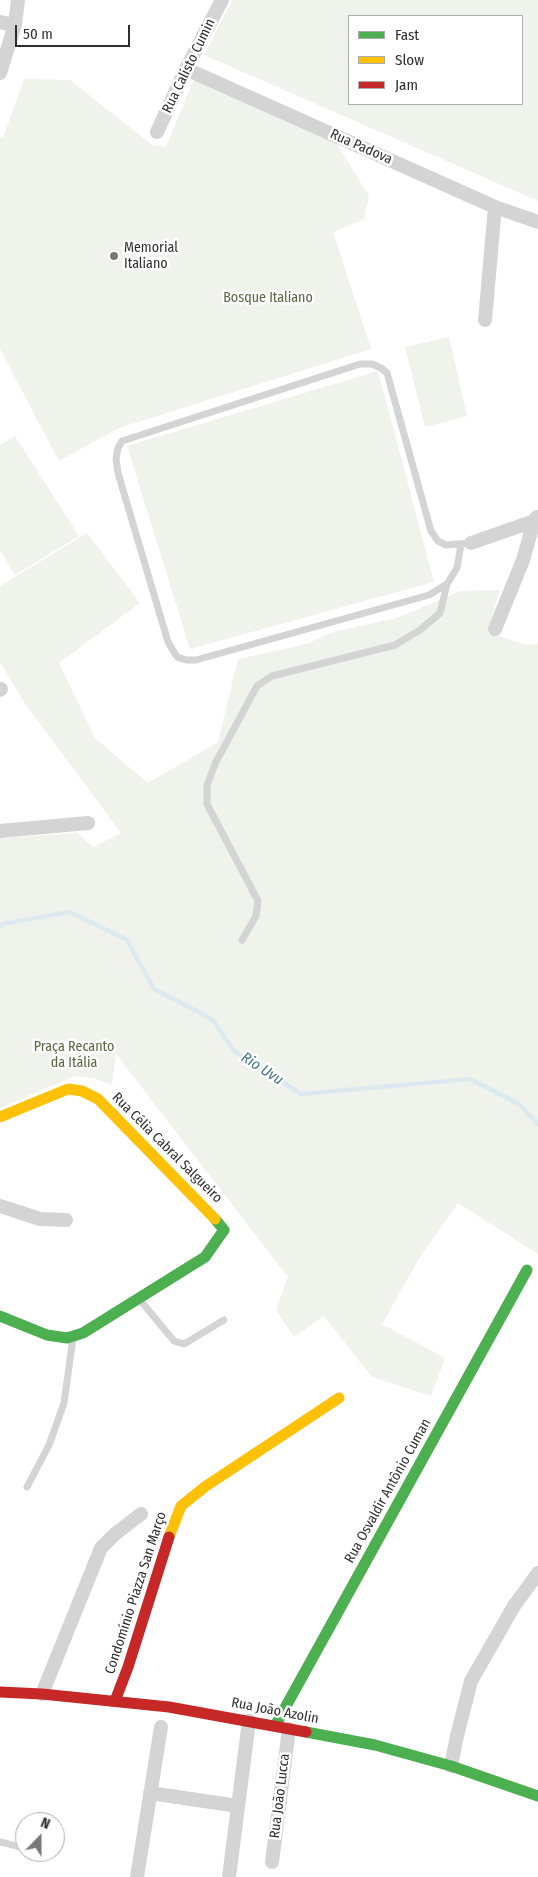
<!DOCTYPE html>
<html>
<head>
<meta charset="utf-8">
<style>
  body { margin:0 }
  #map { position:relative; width:538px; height:1877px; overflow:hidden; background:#fff; font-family:"Fira Sans Condensed",sans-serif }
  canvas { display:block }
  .legend { position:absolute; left:348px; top:15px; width:175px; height:90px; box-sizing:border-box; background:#fff; border:1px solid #acacac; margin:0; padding:6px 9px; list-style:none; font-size:15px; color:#2f2f2f }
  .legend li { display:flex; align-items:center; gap:10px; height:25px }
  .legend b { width:25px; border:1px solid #acacac }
  .north { position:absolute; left:15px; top:1812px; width:50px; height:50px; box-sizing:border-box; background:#fff; border:1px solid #acacac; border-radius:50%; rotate:22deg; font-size:14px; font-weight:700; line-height:20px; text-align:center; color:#2f2f2f }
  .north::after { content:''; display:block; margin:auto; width:18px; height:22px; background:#787878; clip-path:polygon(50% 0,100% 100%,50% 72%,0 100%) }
  .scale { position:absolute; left:15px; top:25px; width:115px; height:22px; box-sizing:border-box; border:2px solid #2f2f2f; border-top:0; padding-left:6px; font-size:15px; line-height:18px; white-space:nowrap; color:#2f2f2f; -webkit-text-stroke:4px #fff; paint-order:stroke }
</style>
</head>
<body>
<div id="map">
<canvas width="538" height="1877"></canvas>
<ul class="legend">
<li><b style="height:6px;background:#4caf50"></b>Fast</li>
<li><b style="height:6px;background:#ffc107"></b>Slow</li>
<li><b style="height:6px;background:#c62828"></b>Jam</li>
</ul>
<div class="north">N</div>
<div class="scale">50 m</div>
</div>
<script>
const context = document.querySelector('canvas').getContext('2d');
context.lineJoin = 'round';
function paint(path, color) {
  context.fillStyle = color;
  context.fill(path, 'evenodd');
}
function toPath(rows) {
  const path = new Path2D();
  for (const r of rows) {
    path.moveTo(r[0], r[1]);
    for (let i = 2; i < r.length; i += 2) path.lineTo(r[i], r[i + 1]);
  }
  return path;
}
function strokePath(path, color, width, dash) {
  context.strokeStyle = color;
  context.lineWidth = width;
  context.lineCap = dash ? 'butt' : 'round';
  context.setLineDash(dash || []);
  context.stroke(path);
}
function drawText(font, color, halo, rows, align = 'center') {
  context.font = font + ' "Fira Sans Condensed",sans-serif';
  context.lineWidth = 5;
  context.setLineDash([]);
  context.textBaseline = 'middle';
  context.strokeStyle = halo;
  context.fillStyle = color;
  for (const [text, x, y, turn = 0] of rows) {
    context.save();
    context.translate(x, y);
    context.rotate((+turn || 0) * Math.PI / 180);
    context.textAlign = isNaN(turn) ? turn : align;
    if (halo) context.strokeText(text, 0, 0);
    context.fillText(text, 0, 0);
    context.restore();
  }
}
paint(toPath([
  [232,0,538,0,538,201,204,55],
  [349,16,522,16,522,104,349,104],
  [195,77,329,131,369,196,364,219,333,232,371,349,119,428,59,461,0,349,0,136,3,138,24,79,70,80,152,145,166,147],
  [449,337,467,416,425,427,405,347],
  [378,371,434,582,190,649,127,446],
  [15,436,79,536,15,575,0,550,0,445],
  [87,533,140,603,59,663,95,738,148,783,218,742,238,659,307,644,329,633,397,618,460,591,500,590,487,632,526,645,538,644,538,1254,458,1203,420,1257,382,1324,445,1358,431,1396,372,1377,324,1316,294,1337,276,1310,288,1277,116,1054,112,1085,93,1078,75,1076,0,1108,0,838,77,833,93,847,121,833,24,702,0,662,0,586]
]), '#f0f2ec');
strokePath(toPath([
  [0,927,2,924,70,912,127,940,154,989,212,1019,234,1051,301,1094,470,1079,519,1104,538,1124]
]), '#dceaf0', 4.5);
strokePath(toPath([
  [461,544,457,568,447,584,429,595,196,660,186,660,177,657,168,642,118,473,116,459,118,448,122,441,360,364,372,364,381,368,387,373,431,531,438,541,446,545,471,543],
  [242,940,256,916,258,901,207,804,207,785,216,762,257,686,272,676,395,645,420,630,440,613,447,584],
  [140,1300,174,1341,184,1344,224,1320],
  [27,1487,49,1445,64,1403,73,1338],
  [0,1842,25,1848]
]), '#d4d4d4', 7);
strokePath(toPath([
  [0,22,15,25],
  [186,69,495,207,538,222],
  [0,73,15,25,18,0],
  [157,132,186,69,222,0],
  [485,320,495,207],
  [471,543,534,521,537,517],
  [495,629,523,560,534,521],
  [0,690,1,689],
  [0,831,88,823],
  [0,1206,40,1219,66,1220],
  [42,1694,101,1548,115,1534,141,1514],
  [451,1766,457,1736,471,1681,514,1606,538,1573],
  [150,1793,238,1806],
  [272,1862,289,1729],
  [137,1877,161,1727],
  [229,1877,249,1721]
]), '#d4d4d4', 14);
strokePath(toPath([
  [0,1316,47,1335,67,1338,83,1333,205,1257,224,1230,215,1219],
  [275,1726,527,1270],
  [306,1732,375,1745,451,1766,538,1796]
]), '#4caf50', 11);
strokePath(toPath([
  [0,1117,68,1089,82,1091,98,1099,215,1219],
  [169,1537,181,1506,206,1486,339,1398]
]), '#ffc107', 11);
strokePath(toPath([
  [0,1692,42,1694,169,1707,306,1732],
  [115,1701,128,1667,169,1537]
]), '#c62828', 11);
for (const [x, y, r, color] of [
  [114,256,5,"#787878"]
]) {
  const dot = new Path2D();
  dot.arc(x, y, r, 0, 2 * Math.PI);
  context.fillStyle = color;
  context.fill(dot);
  strokePath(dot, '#fff', 2);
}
drawText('14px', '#2f2f2f', '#fff', [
  ["Rua Calisto Cumin",189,66,-64],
  ["Rua Padova",361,147,24],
  ["Rua Célia Cabral Salgueiro",167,1148,45],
  ["Rua Osvaldir Antônio Cuman",388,1491,-61],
  ["Condomínio Piazza San Março",136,1593,-72],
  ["Rua João Azolin",275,1711,11],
  ["Rua João Lucca",280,1796,-83]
]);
drawText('14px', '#2f2f2f', '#fff', [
  ["Memorial",124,248],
  ["Italiano",124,264]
], 'left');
drawText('14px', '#566840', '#fff', [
  ["Bosque Italiano",268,298],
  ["Praça Recanto",74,1047],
  ["da Itália",74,1063]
]);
drawText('italic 15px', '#44768b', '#fff', [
  ["Rio Uvu",262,1069,33]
]);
</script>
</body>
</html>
